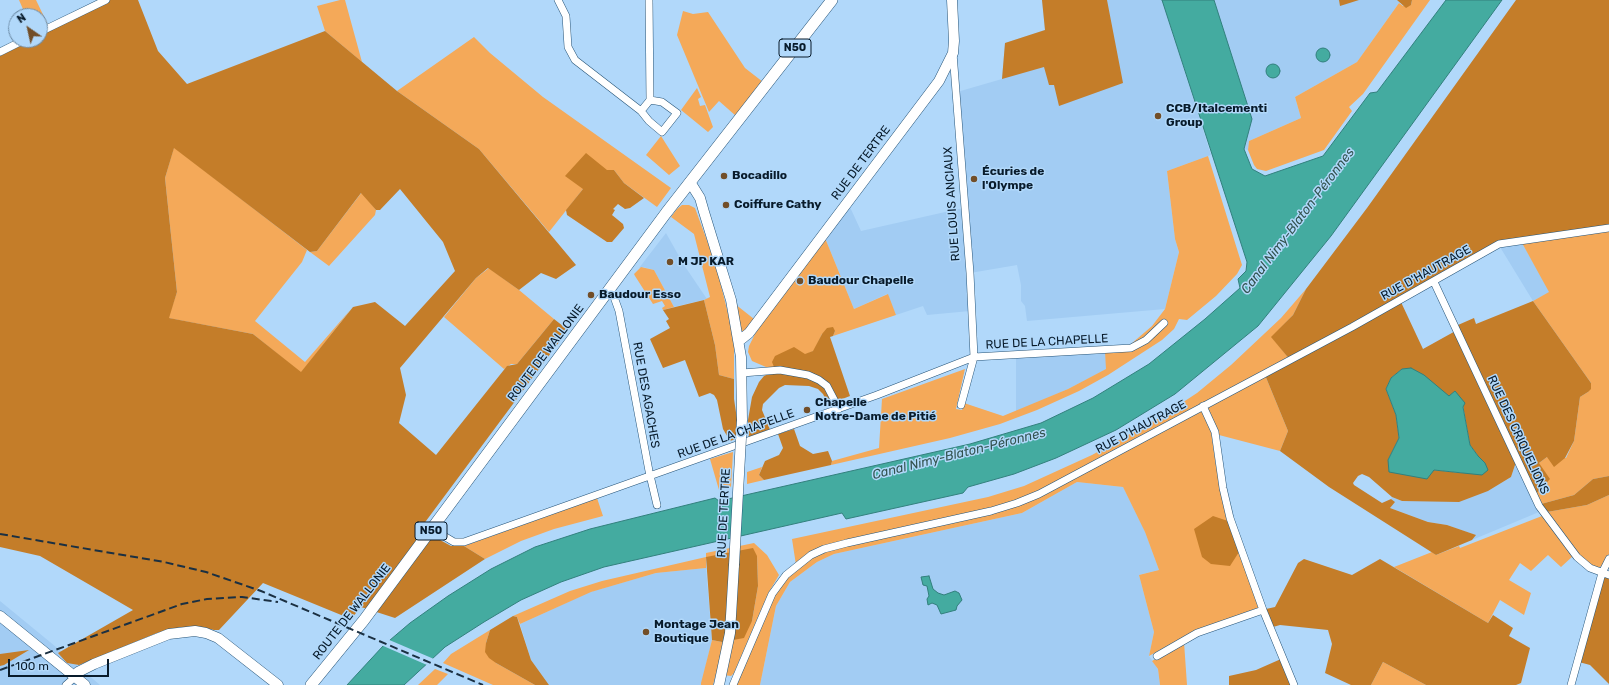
<!DOCTYPE html>
<html>
<head>
<meta charset="utf-8">
<style>
  body { margin:0 }
  #map { position:relative; width:1609px; height:685px; overflow:hidden; background:#b1d8fa; font-family:Rubik,sans-serif }
  canvas { display:block }
  .north { position:absolute; left:8px; top:8px; width:40px; height:40px; box-sizing:border-box; background:#b1d8fa; border:1px solid #6d8ca7; border-radius:50%; rotate:326deg; font-size:11px; font-weight:700; line-height:16px; text-align:center; color:#081b2b }
  .north::after { content:''; display:block; margin:auto; width:14px; height:18px; background:#724e28; clip-path:polygon(50% 0,100% 100%,50% 72%,0 100%) }
  .scale { position:absolute; left:8px; top:659px; width:101px; height:18px; box-sizing:border-box; border:2px solid #081b2b; border-top:0; padding-left:5px; font-size:12px; line-height:14px; white-space:nowrap; color:#081b2b; -webkit-text-stroke:3px #b1d8fa; paint-order:stroke }
</style>
</head>
<body>
<div id="map">
<canvas width="1609" height="685"></canvas>
<div class="north">N</div>
<div class="scale">100 m</div>
</div>
<script>
const context = document.querySelector('canvas').getContext('2d');
context.lineJoin = 'round';
function paint(path, color) {
  context.fillStyle = color;
  context.fill(path, 'evenodd');
}
function toPath(rows) {
  const path = new Path2D();
  for (const r of rows) {
    if (r.length === 3) {
      path.moveTo(r[0] + r[2], r[1]);
      path.arc(r[0], r[1], r[2], 0, 2 * Math.PI);
      continue;
    }
    path.moveTo(r[0], r[1]);
    for (let i = 2; i < r.length; i += 2) path.lineTo(r[i], r[i + 1]);
  }
  return path;
}
function strokePath(path, color, width, dash) {
  context.strokeStyle = color;
  context.lineWidth = width;
  context.lineCap = dash ? 'butt' : 'round';
  context.setLineDash(dash || []);
  context.stroke(path);
}
function drawText(font, color, halo, rows, align = 'center') {
  context.font = font + ' Rubik,sans-serif';
  context.lineWidth = 3;
  context.setLineDash([]);
  context.textBaseline = 'middle';
  context.strokeStyle = halo;
  context.fillStyle = color;
  for (const [text, x, y, turn = 0] of rows) {
    context.save();
    context.translate(x, y);
    context.rotate((+turn || 0) * Math.PI / 180);
    context.textAlign = isNaN(turn) ? turn : align;
    if (halo) context.strokeText(text, 0, 0);
    context.fillText(text, 0, 0);
    context.restore();
  }
}
paint(toPath([
  [1042,0,1162,0,1211,155,1167,171,1175,239,1179,252,1165,309,1027,321,1025,306,1021,301,1021,285,1017,265,970,273,957,92,1002,79,1005,43,1045,30],
  [1214,0,1412,0,1399,3,1357,62,1295,97,1301,118,1249,141,1248,150,1244,149,1246,142],
  [849,205,861,231,963,208,970,311,927,315,923,306,896,315,887,294,854,309,825,238],
  [666,233,684,265,707,299,674,307,654,270,643,267,639,268],
  [1522,243,1550,292,1533,301,1500,247],
  [1105,352,1107,369,1068,389,1016,412,1016,358],
  [1515,465,1539,512,1472,540,1475,535,1447,525,1428,522,1390,508,1394,502,1391,499,1392,497,1402,501,1488,491,1511,477],
  [1077,482,1123,487,1144,529,1159,570,1139,575,1154,632,1149,656,1158,669,1160,685,760,685,776,606,790,582,817,562,834,554,1022,513],
  [706,568,712,640,701,685,549,685,531,660,520,624,590,592,656,573],
  [0,601,50,642,100,685,0,685]
]), '#a2ccf3');
paint(toPath([
  [19,0,36,0,49,27,40,32,40,16,26,16],
  [340,0,345,0,362,62,325,31,317,6],
  [1412,0,1430,0,1363,94,1349,107,1352,111,1324,150,1266,171,1257,169,1254,165,1248,150,1249,141,1301,118,1295,97,1357,62,1399,3,1403,6,1411,5],
  [683,11,693,14,708,12,745,68,763,82,736,116,719,101,709,112,677,35],
  [474,37,490,53,543,97,671,188,657,207,624,183,614,170,583,189,549,232,479,149,397,91],
  [697,88,701,97,698,99,700,106,705,105,713,127,708,132,681,110],
  [661,136,680,166,669,175,646,155],
  [174,147,307,250,302,262,255,321,305,362,351,309,301,373,253,334,168,318,177,292,165,178],
  [1208,156,1242,265,1237,274,1216,296,1187,320,1179,319,1174,329,1162,340,1108,375,1079,391,1037,410,1000,424,950,438,831,465,832,461,879,448,882,399,965,369,956,409,962,410,964,403,1003,416,1068,389,1106,369,1105,352,1131,349,1131,344,1152,326,1165,309,1179,252,1175,239,1167,171],
  [362,192,376,210,375,215,329,266,310,252,317,251],
  [682,205,689,205,695,208,716,265,734,338,734,379,719,375,715,345,704,300,710,297,694,234,671,217,677,209],
  [1609,231,1609,476,1593,479,1574,495,1541,504,1536,494,1539,463,1547,457,1566,458,1574,441,1580,397,1588,392,1591,383,1533,301,1549,292,1522,243],
  [825,238,854,309,888,294,896,315,833,336,835,331,822,334,814,351,774,367,766,367,752,361,748,352,749,346,756,332],
  [641,267,654,270,674,307,663,310,662,308,665,306,662,301,653,304,635,276,634,274],
  [489,268,519,290,554,319,517,364,511,364,504,369,444,317,476,278],
  [1306,289,1293,315,1272,337,1291,361,1265,375,1288,431,1280,451,1219,435,1218,429,1211,431,1216,466,1260,607,1189,634,1149,656,1154,632,1139,575,1159,570,1145,532,1123,487,1077,482,1022,513,834,554,817,562,790,582,776,606,760,685,736,685,776,592,796,565,792,539,988,497,1024,486,1092,455,1159,418,1197,393,1231,365,1281,318],
  [735,304,754,319,745,331,741,331],
  [733,452,731,487,719,490,710,459],
  [762,467,759,475,764,480,747,484,747,472],
  [1609,495,1609,554,1602,566,1597,568,1582,559,1547,512,1587,505],
  [597,498,603,516,554,529,521,541,485,559,464,546],
  [1542,516,1573,556,1561,567,1548,555,1531,571,1520,563,1509,580,1531,593,1524,615,1500,600,1488,623,1394,567,1432,552,1436,555,1459,546,1460,548],
  [754,543,767,555,779,575,769,592,734,673,731,676,716,674,713,685,701,685,701,683,712,640,722,642,752,621,758,586,757,556,706,557,706,568,656,573,591,592,520,624,517,617,513,616,570,591,602,581,706,557,706,553],
  [490,630,486,643,496,663,535,685,493,685,443,663,451,654],
  [1184,642,1187,685,1160,685,1158,669,1152,661],
  [1383,662,1426,685,1371,685],
  [435,669,448,674,437,685,418,685]
]), '#f4a959');
paint(toPath([
  [106,0,138,0,158,51,187,84,325,31,397,91,479,149,576,265,556,279,541,273,519,290,488,268,476,278,400,368,406,395,399,423,436,455,507,366,517,364,554,319,568,330,423,525,431,535,451,546,464,546,485,559,395,618,361,607,351,619,263,583,219,630,214,630,201,627,181,627,157,633,79,665,67,663,58,653,133,610,40,556,0,547,0,52,24,40,40,40,40,32],
  [174,148,310,252,317,251,361,193,376,210,380,210,400,189,443,242,455,271,405,326,375,302,353,307,301,372,253,334,169,318,177,292,165,178],
  [1042,0,1107,0,1123,83,1059,106,1054,85,1049,85,1044,67,1002,79,1005,43,1045,30],
  [1339,0,1359,0,1340,6],
  [1397,0,1412,0,1411,5,1406,8],
  [1516,0,1609,0,1609,228,1505,243,1400,300,1423,349,1459,329,1458,325,1474,318,1476,324,1533,301,1591,383,1591,389,1588,392,1580,397,1574,441,1565,458,1554,467,1547,457,1539,463,1550,479,1536,494,1521,462,1515,465,1511,477,1488,491,1459,502,1402,501,1392,497,1369,477,1362,474,1358,476,1353,483,1354,485,1382,503,1391,499,1395,502,1390,508,1428,522,1447,525,1476,535,1472,540,1436,555,1329,487,1280,451,1288,431,1265,375,1291,361,1271,337,1293,315,1306,289,1367,208],
  [1402,369,1449,397,1455,391,1463,406,1470,445,1478,456,1485,463,1462,473,1434,470,1388,460,1399,438,1396,415,1386,389,1391,378],
  [586,153,607,170,614,170,624,183,644,198,630,208,625,209,618,204,613,209,615,210,612,215,623,224,624,228,612,242,607,242,567,215,566,210,583,189,565,176],
  [704,300,715,345,719,375,734,379,734,399,737,419,736,439,730,441,723,429,717,400,714,395,710,393,699,397,685,360,663,368,650,339,670,328,666,321,669,319,663,310],
  [833,327,835,331,833,336,830,337,850,396,832,403,827,402,823,394,818,389,809,386,785,385,779,388,763,404,762,410,771,432,749,441,748,420,752,397,759,382,764,376,771,373,774,367,772,362,775,356,794,347,805,354,813,351,822,334,827,328],
  [794,429,800,446,813,454,828,451,832,461,831,465,764,480,759,475,765,461,779,455,783,448,778,434],
  [1609,476,1609,495,1587,505,1547,512,1541,504,1574,495,1593,479],
  [1213,516,1228,521,1239,552,1230,566,1211,564,1202,557,1194,529],
  [753,548,757,556,758,586,752,621,744,638,722,642,712,640,706,557],
  [1304,559,1352,575,1380,559,1488,623,1493,615,1513,628,1509,636,1530,648,1521,683,1516,685,1426,685,1383,662,1371,685,1351,685,1325,673,1332,644,1328,630,1280,625,1273,627,1266,609,1275,607,1298,563],
  [1606,577,1609,577,1609,684,1590,665,1579,662,1604,578],
  [513,616,517,617,531,660,549,685,535,685,496,663,489,658,485,652,486,643,490,630],
  [29,650,4,665,0,666,0,654],
  [1281,659,1292,685,1229,685,1229,676,1256,670]
]), '#c47d29');
const water = toPath([
  [1162,0,1214,0,1252,119,1244,149,1252,169,1265,176,1323,156,1370,93,1377,92,1446,0,1502,0,1331,236,1258,326,1175,394,1116,430,1056,458,1014,474,968,487,963,493,846,519,842,513,604,567,561,582,521,600,484,622,445,647,404,685,347,685,383,646,410,623,448,596,491,569,535,547,590,529,715,498,719,501,970,444,1041,423,1093,398,1149,364,1205,319,1240,288,1238,279,1246,271,1247,262,1162,0],
  [1323,55,7],
  [1273,71,7],
  [1411,368,1424,375,1449,396,1455,391,1465,403,1463,407,1470,445,1478,456,1485,463,1488,470,1482,475,1434,470,1427,479,1389,472,1388,460,1399,438,1396,415,1386,389,1391,378,1402,369,1411,368],
  [929,576,933,589,938,593,944,595,955,591,959,593,962,600,957,606,956,610,941,614,937,605,932,603,928,605,927,599,929,596,927,586,923,585,921,577,929,576]
]);
paint(water, '#44aba0');
strokePath(water, '#32807d', 1);
paint(toPath([
  [387,639,434,659,427,665,381,645]
]), '#b1d8fa');
const street = toPath([
  [558,0,566,16,568,47,575,60,641,111,650,100],
  [649,0,650,100],
  [40,32,106,0],
  [0,52,24,40],
  [953,53,970,273,974,357,961,405],
  [641,111,649,121,662,132,677,113,662,102,650,100],
  [1434,282,1539,506,1577,557,1590,568,1609,575],
  [608,292,614,297,619,311,649,471,657,505],
  [742,373,780,370,808,375,819,380,827,386,839,409],
  [1203,406,1215,432,1223,488,1230,518,1263,610,1294,685],
  [432,529,454,542,464,542,877,395,974,357,1131,348,1146,340,1164,323],
  [1157,656,1197,633,1263,610],
  [66,685,75,677],
  [733,685,772,594,786,575,811,555,824,549,847,543,991,511,1017,503,1039,494,1352,327,1499,244,1609,228],
  [1571,685,1602,573,1609,559]
]);
const secondary = toPath([
  [690,182,700,198,704,212,731,300,741,357,742,420],
  [739,341,749,333,939,81,953,53,954,41,952,0],
  [0,616,85,685],
  [75,677,78,672,94,664,169,634,195,631,206,633,218,638,278,685],
  [719,685,730,633,734,565]
]);
const primary = toPath([
  [311,685,364,620,666,213,832,0]
]);
strokePath(street, '#265478', 8);
strokePath(secondary, '#265478', 11);
strokePath(primary, '#265478', 12);
strokePath(street, '#fff', 7);
strokePath(secondary, '#fff', 10);
strokePath(primary, '#fff', 11);
strokePath(toPath([
  [0,534,164,562,206,572,261,591,483,685],
  [0,670,182,604,207,599,242,597,278,602]
]), '#1b3042', 2, [8, 4]);
const secondaryBridge = toPath([
  [734,565,742,420]
]);
strokePath(secondaryBridge, '#265478', 11, []);
strokePath(secondaryBridge, '#fff', 10);
for (const [x, y, r, color] of [
  [1158,116,4,"#724e28"],
  [724,176,4,"#724e28"],
  [974,179,4,"#724e28"],
  [726,205,4,"#724e28"],
  [670,262,4,"#724e28"],
  [800,281,4,"#724e28"],
  [591,295,4,"#724e28"],
  [807,410,4,"#724e28"],
  [646,632,4,"#724e28"]
]) {
  const dot = new Path2D();
  dot.arc(x, y, r, 0, 2 * Math.PI);
  context.fillStyle = color;
  context.fill(dot);
  strokePath(dot, '#b1d8fa', 1.5);
}
for (const [x, y, w] of [
  [795,48,32],
  [431,531,32]
]) {
  const box = new Path2D();
  box.roundRect(x - w / 2, y - 9, w, 18, 3);
  context.fillStyle = '#b1d8fa';
  context.fill(box);
  strokePath(box, '#081b2b', 1);
}
drawText('bold 11px', '#081b2b', null, [
  ["N50",795,48],
  ["N50",431,531]
]);
drawText('bold 12px', '#081b2b', '#b1d8fa', [
  ["CCB/Italcementi",1166,109],
  ["Group",1166,123],
  ["Écuries de",982,172],
  ["l'Olympe",982,186],
  ["Bocadillo",732,176],
  ["Coiffure Cathy",734,205],
  ["M JP KAR",678,262],
  ["Baudour Chapelle",808,281],
  ["Baudour Esso",599,295],
  ["Chapelle",815,403],
  ["Notre-Dame de Pitié",815,417],
  ["Montage Jean",654,625],
  ["Boutique",654,639]
], 'left');
drawText('12px', '#081b2b', '#b1d8fa', [
  ["RUE DE TERTRE",861,163,-53],
  ["RUE LOUIS ANCIAUX",952,204,-94],
  ["RUE D'HAUTRAGE",1426,273,-29],
  ["RUE DE LA CHAPELLE",1047,342,-3],
  ["ROUTE DE WALLONIE",546,353,-53],
  ["RUE DES AGACHES",646,395,80],
  ["RUE D'HAUTRAGE",1141,427,-28],
  ["RUE DE LA CHAPELLE",736,434,-20],
  ["RUE DES CRIQUELIONS",1518,435,65],
  ["RUE DE TERTRE",724,513,-87],
  ["ROUTE DE WALLONIE",352,612,-52]
]);
drawText('italic 13px', '#32524e', '#b1d8fa', [
  ["Canal Nimy-Blaton-Péronnes",1298,221,-53],
  ["Canal Nimy-Blaton-Péronnes",959,454,-14]
]);
</script>
</body>
</html>
